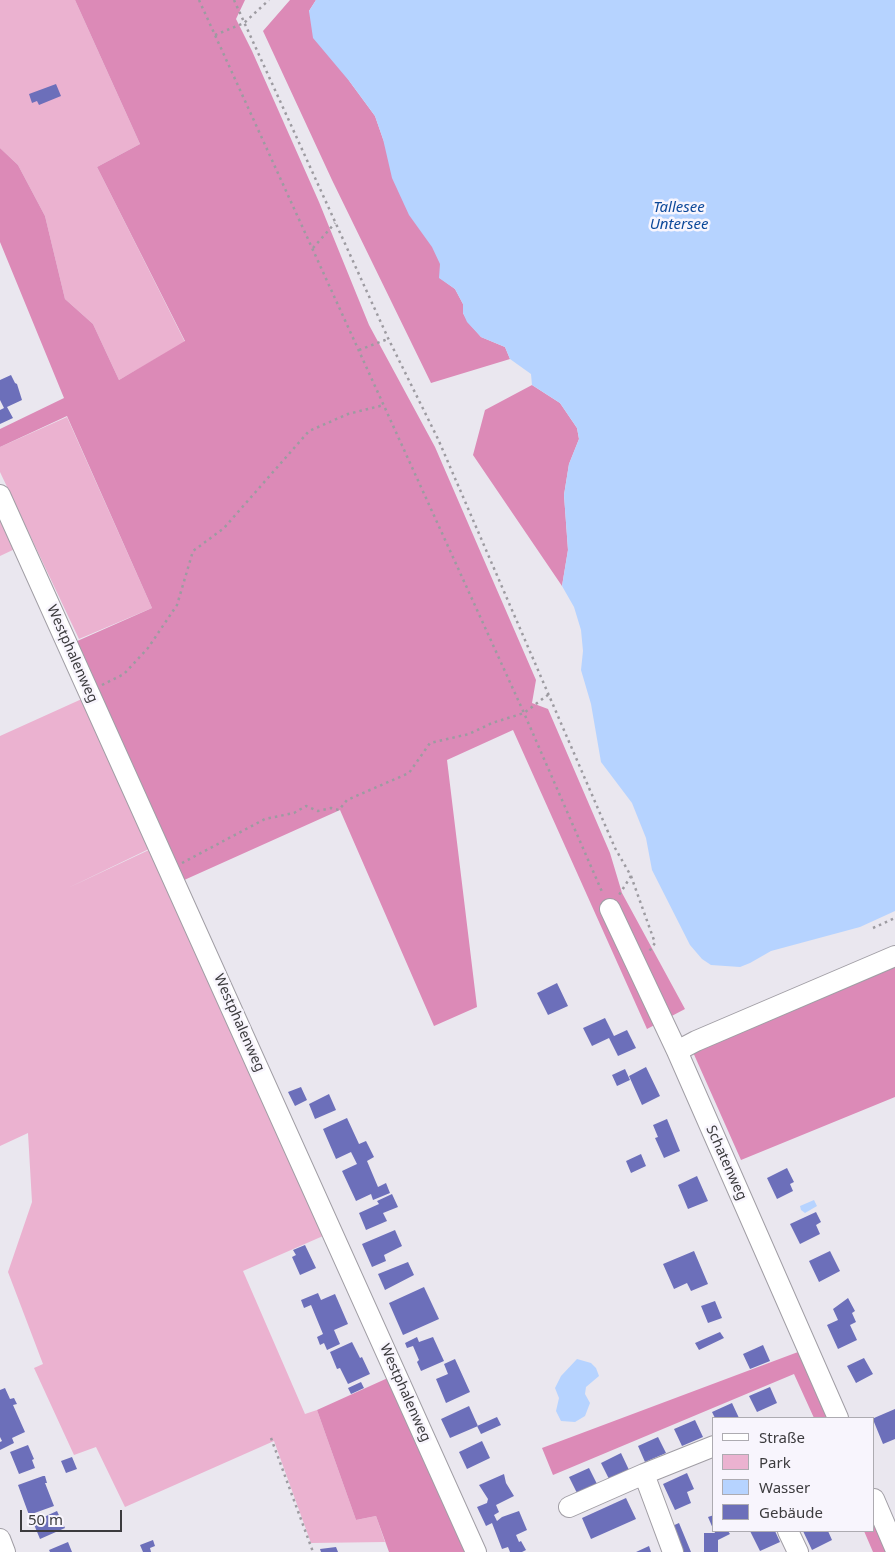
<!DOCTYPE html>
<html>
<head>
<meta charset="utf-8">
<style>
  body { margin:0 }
  #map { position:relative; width:895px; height:1552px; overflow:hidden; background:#eae7ef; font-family:"Noto Sans",sans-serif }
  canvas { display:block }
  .legend { position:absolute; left:712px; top:1417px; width:162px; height:115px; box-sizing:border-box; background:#f8f5fd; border:1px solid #adabb1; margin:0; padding:6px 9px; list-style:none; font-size:15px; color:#3c3b3e }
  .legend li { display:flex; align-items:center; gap:10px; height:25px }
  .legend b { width:25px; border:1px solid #adabb1 }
  .scale { position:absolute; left:20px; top:1510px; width:102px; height:22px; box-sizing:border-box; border:2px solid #3c3b3e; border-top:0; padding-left:6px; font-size:15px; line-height:18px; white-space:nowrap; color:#3c3b3e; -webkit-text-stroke:4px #f8f5fd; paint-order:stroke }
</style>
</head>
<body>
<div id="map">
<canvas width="895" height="1552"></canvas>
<ul class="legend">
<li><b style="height:6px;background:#fff"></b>Straße</li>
<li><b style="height:14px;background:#ebb2d0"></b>Park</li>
<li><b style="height:14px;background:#b6d3ff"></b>Wasser</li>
<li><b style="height:14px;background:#6c6fba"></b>Gebäude</li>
</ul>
<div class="scale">50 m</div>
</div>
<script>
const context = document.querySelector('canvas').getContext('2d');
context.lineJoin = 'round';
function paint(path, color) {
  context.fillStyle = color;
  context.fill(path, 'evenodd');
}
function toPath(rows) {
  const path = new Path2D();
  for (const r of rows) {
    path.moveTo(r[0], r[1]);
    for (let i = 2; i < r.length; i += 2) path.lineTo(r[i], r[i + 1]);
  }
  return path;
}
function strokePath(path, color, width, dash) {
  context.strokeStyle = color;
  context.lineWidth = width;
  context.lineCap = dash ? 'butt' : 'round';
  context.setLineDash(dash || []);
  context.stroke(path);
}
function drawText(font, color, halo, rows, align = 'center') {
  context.font = font + ' "Noto Sans",sans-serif';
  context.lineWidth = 5;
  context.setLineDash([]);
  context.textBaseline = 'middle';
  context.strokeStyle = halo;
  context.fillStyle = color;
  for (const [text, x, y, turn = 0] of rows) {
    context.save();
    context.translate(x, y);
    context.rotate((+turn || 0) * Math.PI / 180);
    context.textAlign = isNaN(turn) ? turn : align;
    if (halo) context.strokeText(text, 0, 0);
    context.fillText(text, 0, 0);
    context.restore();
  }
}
paint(toPath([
  [0,0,75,0,140,144,97,167,185,342,119,380,93,324,65,299,45,216,18,165,0,148],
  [67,417,152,608,79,639,0,472,0,447],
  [0,511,17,548,0,556],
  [84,698,151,848,68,888,151,849,323,1236,243,1271,305,1414,317,1410,356,1520,376,1516,385,1542,311,1543,274,1441,125,1507,96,1447,74,1455,34,1368,43,1364,8,1272,32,1202,28,1133,0,1146,0,736]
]), '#ebb2d0');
paint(toPath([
  [75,0,245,0,236,19,252,51,319,202,369,325,435,447,536,680,532,703,548,709,610,853,622,893,685,1009,647,1029,513,730,447,760,477,1007,434,1026,340,810,182,881,75,642,152,608,67,416,0,447,0,429,64,398,0,242,0,148,18,165,45,216,65,299,93,324,119,380,185,341,97,167,140,144],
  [290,0,316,0,309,11,350,82,375,116,383,139,441,264,440,278,455,289,463,304,463,313,468,322,481,337,505,347,510,359,431,383,332,180,263,31],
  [532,385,560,403,577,428,579,439,569,464,564,495,568,550,562,586,473,455,485,410],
  [895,961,895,1097,741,1160,692,1050],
  [798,1352,829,1418,814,1418,794,1374,553,1475,542,1448],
  [390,1377,467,1552,389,1552,376,1516,356,1520,317,1410],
  [874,1516,890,1552,873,1552,864,1531,874,1531]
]), '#dc8ab7');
paint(toPath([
  [316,0,895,0,895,911,860,927,771,951,750,963,740,967,711,965,702,959,690,945,652,870,646,838,632,803,601,762,591,704,581,670,583,651,581,630,574,607,562,586,568,550,564,495,569,464,579,439,577,428,560,403,532,385,531,374,510,359,505,347,481,337,467,322,463,313,463,304,455,289,439,278,440,264,432,247,409,215,392,178,383,139,375,116,350,82,313,38,309,11],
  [814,1200,817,1206,805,1213,801,1210,800,1206],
  [577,1359,591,1363,596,1368,599,1376,586,1387,585,1394,590,1403,585,1416,575,1422,561,1421,556,1411,559,1398,555,1388,561,1376]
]), '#b6d3ff');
paint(toPath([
  [56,84,61,96,39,105,37,101,32,103,29,94],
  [11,375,15,383,17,384,22,400,7,407,13,418,0,424,0,410,4,408,0,400,0,380],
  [557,983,568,1006,548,1015,537,993],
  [605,1018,614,1036,627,1030,636,1048,618,1056,609,1038,592,1046,583,1028],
  [646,1067,660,1096,642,1105,629,1076],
  [625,1069,630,1080,617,1086,612,1075],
  [301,1087,307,1100,295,1106,288,1092],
  [329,1094,336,1110,315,1119,309,1104],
  [347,1118,359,1144,366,1141,374,1157,367,1161,378,1187,386,1183,390,1193,373,1200,371,1194,356,1201,342,1171,357,1164,351,1152,336,1159,323,1129],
  [667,1119,680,1151,664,1158,655,1138,658,1137,653,1125],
  [641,1154,646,1166,631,1173,626,1161],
  [787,1168,794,1182,790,1184,793,1191,777,1199,767,1178],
  [697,1176,708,1201,688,1209,678,1185],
  [392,1194,398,1207,383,1213,387,1221,366,1230,359,1213,379,1204,377,1201],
  [816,1212,821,1222,816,1225,820,1234,800,1244,790,1224],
  [395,1230,402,1246,384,1255,386,1261,372,1267,362,1244],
  [305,1245,316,1268,300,1275,292,1257,296,1255,293,1250],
  [694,1251,708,1284,691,1291,687,1283,674,1289,663,1264],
  [830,1251,840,1271,819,1282,809,1261],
  [408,1262,414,1275,385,1290,378,1274],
  [424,1287,439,1319,403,1335,389,1303],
  [318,1293,321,1300,335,1294,348,1324,334,1330,340,1344,327,1350,324,1343,320,1345,317,1337,323,1334,311,1305,304,1308,301,1300],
  [848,1298,855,1311,852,1313,856,1322,850,1325,857,1340,838,1349,827,1325,838,1320,833,1309],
  [715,1301,722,1318,708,1323,701,1306],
  [720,1332,724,1338,699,1350,695,1343],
  [417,1337,419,1342,433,1337,444,1361,421,1371,417,1362,419,1360,413,1346,407,1348,405,1343],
  [352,1342,360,1358,362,1357,370,1374,348,1384,340,1368,337,1369,330,1352],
  [763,1345,770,1361,750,1369,743,1354],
  [864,1358,873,1374,856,1383,847,1366],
  [455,1359,470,1392,446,1403,436,1379,448,1374,444,1364],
  [361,1382,364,1388,351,1394,348,1388],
  [770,1387,777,1403,757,1412,749,1396],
  [5,1388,10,1399,14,1398,17,1404,13,1405,25,1432,12,1438,14,1443,0,1450,0,1442,2,1441,0,1437,0,1390],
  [732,1403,739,1418,715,1418,712,1412],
  [469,1406,478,1426,450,1438,441,1419],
  [895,1409,895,1439,883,1444,874,1422,874,1418],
  [497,1417,501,1425,481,1434,477,1426],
  [695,1420,703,1437,682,1446,674,1429],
  [658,1437,666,1453,645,1462,638,1446],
  [482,1441,490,1458,467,1469,459,1452],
  [28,1445,34,1459,32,1460,35,1468,19,1474,10,1452],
  [621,1453,629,1470,609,1479,601,1463],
  [72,1457,77,1469,66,1473,61,1461],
  [589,1468,597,1484,577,1493,569,1477],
  [687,1473,694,1489,687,1492,691,1503,675,1510,663,1484],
  [504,1474,506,1483,514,1496,496,1505,499,1512,494,1515,497,1521,502,1517,519,1511,527,1530,516,1535,519,1542,521,1541,526,1550,522,1552,510,1552,508,1547,502,1549,492,1523,486,1526,477,1507,487,1503,488,1499,479,1485],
  [43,1476,45,1476,47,1483,45,1483,54,1506,29,1515,18,1485],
  [626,1498,636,1519,591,1539,582,1518],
  [57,1511,65,1528,40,1539,33,1522],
  [714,1515,714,1531,708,1517],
  [679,1523,691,1552,680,1552,670,1527],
  [714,1531,728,1531,730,1534,718,1540,718,1552,704,1552,704,1533,715,1533],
  [750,1531,775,1531,780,1542,760,1551],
  [803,1531,828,1531,832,1540,812,1550],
  [153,1540,155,1546,150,1548,151,1552,143,1552,140,1545],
  [68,1542,72,1552,50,1552,49,1550],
  [649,1546,651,1552,636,1552],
  [336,1547,338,1552,321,1552,320,1549]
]), '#6c6fba');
const minor = toPath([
  [0,495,476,1552],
  [610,909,677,1051,838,1418],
  [677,1051,696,1041,895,956],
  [874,1499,895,1548],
  [569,1507,644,1474],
  [788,1531,798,1552],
  [0,1539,5,1552],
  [673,1552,644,1474,714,1446]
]);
strokePath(minor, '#a19ea5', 22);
strokePath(toPath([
  [199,0,524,713,603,894],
  [234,0,388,338,438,439,615,848,631,876,619,895],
  [215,35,244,23,269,0],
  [313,248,335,223],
  [359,350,388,339],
  [102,685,124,674,148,648,177,605,193,551,224,528,309,431,348,414,384,405],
  [182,863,265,819,294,813,306,806,318,811,331,808,339,810,347,800,409,773,430,743,469,734,492,723,524,713,549,694],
  [631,876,655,943,648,953],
  [873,928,895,918],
  [271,1438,313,1552]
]), '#9d9ba1', 2.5, [2.5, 4]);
strokePath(minor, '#fff', 20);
drawText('14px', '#3c3b3e', '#f8f5fd', [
  ["Westphalenweg",72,654,66],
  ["Westphalenweg",239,1023,66],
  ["Schatenweg",726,1163,66],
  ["Westphalenweg",405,1393,66]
]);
drawText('italic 15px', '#0d499a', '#f8f5fd', [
  ["Tallesee",679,208],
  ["Untersee",679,225]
]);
</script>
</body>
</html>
